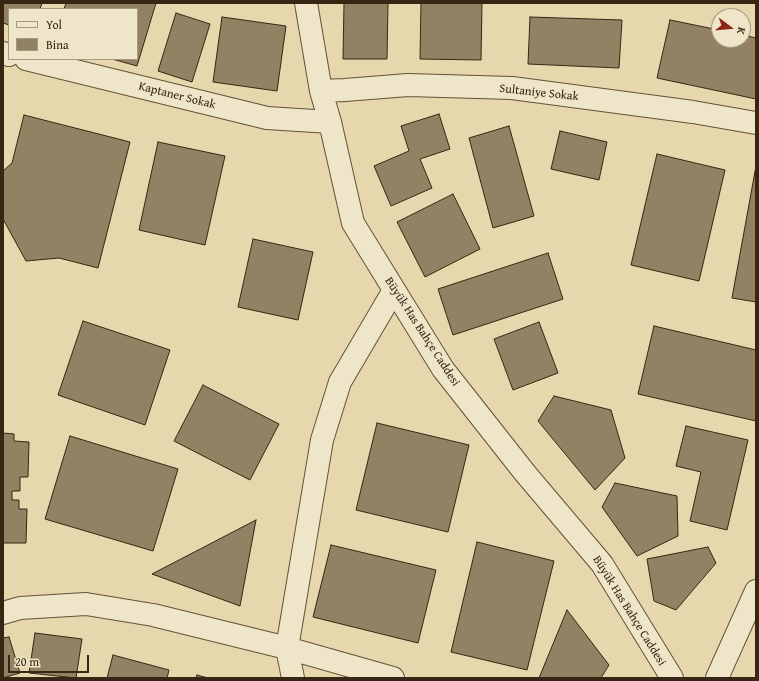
<!DOCTYPE html>
<html>
<head>
<meta charset="utf-8">
<style>
  body { margin:0 }
  #map { position:relative; width:759px; height:681px; overflow:hidden; background:#e7d7ac; font-family:"Gentium Book Plus",serif }
  canvas { display:block }
  .frame { position:absolute; inset:0; border:4px solid #362613; pointer-events:none }
  .legend { position:absolute; left:8px; top:8px; width:130px; height:52px; box-sizing:border-box; background:#efe5c9; border:1px solid #a59980; margin:0; padding:5px 7px; list-style:none; font-size:12px; color:#362613 }
  .legend li { display:flex; align-items:center; gap:8px; height:20px }
  .legend b { width:20px; border:1px solid #a59980 }
  .north { position:absolute; left:711px; top:8px; width:40px; height:40px; box-sizing:border-box; background:#efe5c9; border:1px solid #a59980; border-radius:50%; rotate:106deg; font-size:11px; font-weight:700; line-height:16px; text-align:center; color:#362613 }
  .north::after { content:''; display:block; margin:auto; width:14px; height:18px; background:#8f2418; clip-path:polygon(50% 0,100% 100%,50% 72%,0 100%) }
  .scale { position:absolute; left:8px; top:655px; width:81px; height:18px; box-sizing:border-box; border:2px solid #362613; border-top:0; padding-left:5px; font-size:12px; line-height:14px; white-space:nowrap; color:#362613; -webkit-text-stroke:3px #efe5c9; paint-order:stroke }
</style>
</head>
<body>
<div id="map">
<canvas width="759" height="681"></canvas>
<div class="frame"></div>
<ul class="legend">
<li><b style="height:5px;background:#efe5c9"></b>Yol</li>
<li><b style="height:11px;background:#928263"></b>Bina</li>
</ul>
<div class="north">K</div>
<div class="scale">20 m</div>
</div>
<script>
const context = document.querySelector('canvas').getContext('2d');
context.lineJoin = 'round';
function paint(path, color) {
  context.fillStyle = color;
  context.fill(path, 'evenodd');
}
function toPath(rows) {
  const path = new Path2D();
  for (const r of rows) {
    path.moveTo(r[0], r[1]);
    for (let i = 2; i < r.length; i += 2) path.lineTo(r[i], r[i + 1]);
  }
  return path;
}
function strokePath(path, color, width, dash) {
  context.strokeStyle = color;
  context.lineWidth = width;
  context.lineCap = dash ? 'butt' : 'round';
  context.setLineDash(dash || []);
  context.stroke(path);
}
function drawText(font, color, halo, rows, align = 'center') {
  context.font = font + ' "Gentium Book Plus",serif';
  context.lineWidth = 4;
  context.setLineDash([]);
  context.textBaseline = 'middle';
  context.strokeStyle = halo;
  context.fillStyle = color;
  for (const [text, x, y, turn = 0] of rows) {
    context.save();
    context.translate(x, y);
    context.rotate((+turn || 0) * Math.PI / 180);
    context.textAlign = isNaN(turn) ? turn : align;
    if (halo) context.strokeText(text, 0, 0);
    context.fillText(text, 0, 0);
    context.restore();
  }
}
const building = toPath([
  [3,3,42,3,40,9,9,9,9,25,3,23,3,3],
  [66,3,156,3,137,66,112,59,137,59,137,9,64,9,66,3],
  [344,3,388,3,387,59,343,59,344,3],
  [421,3,482,3,481,60,420,59,421,3],
  [176,13,210,24,192,82,158,71,176,13],
  [222,17,286,26,277,91,213,82,222,17],
  [530,17,622,20,619,68,528,64,530,17],
  [670,20,719,30,719,40,743,40,743,35,756,38,756,99,657,78,670,20],
  [439,114,450,149,420,159,432,188,391,206,374,166,409,151,401,126,439,114],
  [24,115,130,142,98,268,59,258,26,261,3,219,3,171,12,163,24,115],
  [509,126,534,216,493,228,469,138,509,126],
  [560,131,607,142,599,180,551,169,560,131],
  [158,142,225,156,205,245,139,230,158,142],
  [657,154,725,170,699,281,631,265,657,154],
  [756,166,756,302,732,298,756,166],
  [453,194,480,249,425,277,397,222,453,194],
  [253,239,313,252,298,320,238,307,253,239],
  [548,253,563,299,453,335,438,289,548,253],
  [83,321,170,350,145,425,58,395,83,321],
  [539,322,558,373,513,390,494,339,539,322],
  [654,326,756,350,756,421,638,394,654,326],
  [203,385,279,424,250,480,174,441,203,385],
  [554,396,611,410,625,458,595,490,538,421,554,396],
  [377,423,469,445,448,532,356,510,377,423],
  [686,426,748,440,727,530,690,521,701,472,676,466,686,426],
  [3,433,14,434,14,441,29,442,28,477,20,477,20,491,12,491,12,500,19,500,19,509,27,509,26,543,3,543,3,433],
  [70,436,178,469,153,551,45,519,70,436],
  [615,483,677,496,678,536,637,556,602,507,615,483],
  [256,520,240,606,152,574,256,520],
  [477,542,554,561,527,670,451,652,477,542],
  [331,545,436,570,418,643,313,617,331,545],
  [708,547,716,563,676,610,654,601,647,559,708,547],
  [567,610,609,665,601,678,539,678,567,610],
  [35,633,82,639,76,678,29,673,35,633],
  [9,637,20,673,3,678,3,638,9,637],
  [113,655,169,670,167,678,107,678,113,655],
  [197,675,208,678,196,678,197,675]
]);
paint(building, '#928263');
strokePath(building, '#362613', 1);
const minor = toPath([
  [306,3,321,91,330,122,353,223,443,369,525,473,602,564,672,678],
  [3,53,9,55],
  [26,59,267,118,330,122],
  [321,91,345,90,408,85,512,88,693,112,756,123],
  [3,613,20,608,86,604,153,615,287,648,393,678],
  [293,678,287,648,322,440,340,382,394,290],
  [717,678,756,591]
]);
strokePath(minor, '#625239', 24);
strokePath(minor, '#efe5c9', 22);
drawText('12px', '#362613', '#efe5c9', [
  ["Sultaniye Sokak",539,93,6],
  ["Kaptaner Sokak",177,96,14],
  ["Büyük Has Bahçe Caddesi",422,332,57],
  ["Büyük Has Bahçe Caddesi",629,611,58]
]);
</script>
</body>
</html>
